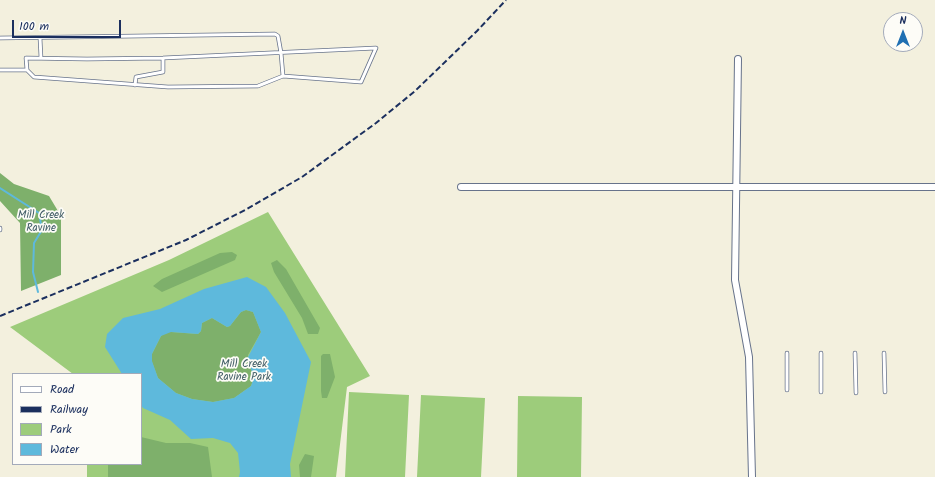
<!DOCTYPE html>
<html>
<head>
<meta charset="utf-8">
<style>
  body { margin:0 }
  #map { position:relative; width:935px; height:477px; overflow:hidden; background:#f3f0de; font-family:Kalam,sans-serif }
  canvas { display:block }
  .legend { position:absolute; left:12px; top:373px; width:130px; height:92px; box-sizing:border-box; background:#fdfcf7; border:1px solid #a3aaba; margin:0; padding:5px 7px; list-style:none; font-size:12px; color:#1b2f5e }
  .legend li { display:flex; align-items:center; gap:8px; height:20px }
  .legend b { width:20px; border:1px solid #a3aaba }
  .north { position:absolute; left:883px; top:12px; width:40px; height:40px; box-sizing:border-box; background:#fdfcf7; border:1px solid #a3aaba; border-radius:50%; rotate:0deg; font-size:11px; font-weight:700; line-height:16px; text-align:center; color:#1b2f5e }
  .north::after { content:''; display:block; margin:auto; width:14px; height:18px; background:#1f6fb2; clip-path:polygon(50% 0,100% 100%,50% 72%,0 100%) }
  .scale { position:absolute; left:12px; top:20px; width:109px; height:18px; box-sizing:border-box; border:2px solid #1b2f5e; border-top:0; padding-left:5px; font-size:12px; line-height:14px; white-space:nowrap; color:#1b2f5e; -webkit-text-stroke:3px #fdfcf7; paint-order:stroke }
</style>
</head>
<body>
<div id="map">
<canvas width="935" height="477"></canvas>
<ul class="legend">
<li><b style="height:5px;background:#fff"></b>Road</li>
<li><b style="height:5px;background:#1b2f5e"></b>Railway</li>
<li><b style="height:11px;background:#9dcc7b"></b>Park</li>
<li><b style="height:11px;background:#5eb9dc"></b>Water</li>
</ul>
<div class="north">N</div>
<div class="scale">100 m</div>
</div>
<script>
const context = document.querySelector('canvas').getContext('2d');
context.lineJoin = 'round';
function paint(path, color) {
  context.fillStyle = color;
  context.fill(path, 'evenodd');
}
function toPath(rows) {
  const path = new Path2D();
  for (const r of rows) {
    path.moveTo(r[0], r[1]);
    for (let i = 2; i < r.length; i += 2) path.lineTo(r[i], r[i + 1]);
  }
  return path;
}
function strokePath(path, color, width, dash) {
  context.strokeStyle = color;
  context.lineWidth = width;
  context.lineCap = dash ? 'butt' : 'round';
  context.setLineDash(dash || []);
  context.stroke(path);
}
function drawText(font, color, halo, rows, align = 'center') {
  context.font = font + ' Kalam,sans-serif';
  context.lineWidth = 3.5;
  context.setLineDash([]);
  context.textBaseline = 'middle';
  context.strokeStyle = halo;
  context.fillStyle = color;
  for (const [text, x, y, turn = 0] of rows) {
    context.save();
    context.translate(x, y);
    context.rotate((+turn || 0) * Math.PI / 180);
    context.textAlign = isNaN(turn) ? turn : align;
    if (halo) context.strokeText(text, 0, 0);
    context.fillText(text, 0, 0);
    context.restore();
  }
}
paint(toPath([
  [268,212,370,376,347,387,336,477,87,477,87,464,141,464,141,374,73,374,10,327,169,260],
  [349,392,409,395,405,477,345,477],
  [421,395,485,398,481,477,417,477],
  [518,396,582,397,581,477,517,477]
]), '#9dcc7b');
paint(toPath([
  [0,173,14,184,49,196,61,216,61,275,21,291,20,223,0,201],
  [232,252,237,255,235,260,162,292,153,286,162,279,220,253],
  [277,260,286,269,320,328,318,334,308,334,302,318,274,272,271,263],
  [246,310,253,312,261,332,248,355,248,363,254,377,251,386,234,398,213,402,192,399,176,393,158,378,152,362,152,354,161,336,166,332,171,332,198,334,201,331,202,323,212,318,227,327,230,326,241,312],
  [323,354,330,354,335,377,327,398,322,398,321,391,321,356],
  [141,437,166,443,190,443,208,447,212,477,108,477,108,464,141,464],
  [305,454,314,456,311,477,300,477,299,465]
]), '#7eb06b');
paint(toPath([
  [247,277,266,287,285,313,311,362,290,464,291,477,239,477,240,472,238,453,230,443,213,438,191,439,170,420,143,408,141,405,141,374,122,374,105,347,107,334,123,318,160,309,204,289],
  [246,310,253,312,261,332,247,359,254,377,251,386,234,398,213,402,192,399,176,393,158,378,152,361,152,354,161,336,171,332,198,334,201,331,202,323,212,318,227,327,230,326,241,312]
]), '#5eb9dc');
strokePath(toPath([
  [0,188,39,213,42,230,34,243,33,272,38,292]
]), '#5eb9dc', 2);
const lane = toPath([
  [0,38,275,34,278,36,281,53,283,76],
  [40,38,41,58],
  [0,70,27,70,34,77,168,87,258,86,283,76,361,82,376,48,163,58,87,59,26,58,27,70],
  [135,85,136,77,163,72,163,58],
  [0,228,0,230],
  [787,353,787,390],
  [855,353,856,393],
  [884,353,885,392],
  [821,392,821,353]
]);
const street = toPath([
  [738,59,735,280,749,357,752,477],
  [461,187,935,187]
]);
strokePath(lane, '#67738b', 4.5);
strokePath(street, '#67738b', 8);
strokePath(lane, '#fff', 3);
strokePath(street, '#fff', 6);
strokePath(toPath([
  [0,316,186,240,245,210,302,177,376,123,415,91,477,31,506,0]
]), '#1b2f5e', 2, [6, 3]);
drawText('11px', '#425e67', '#fdfcf7', [
  ["Mill Creek",41,216],
  ["Ravine",41,229],
  ["Mill Creek",244,365],
  ["Ravine Park",244,378]
]);
</script>
</body>
</html>
